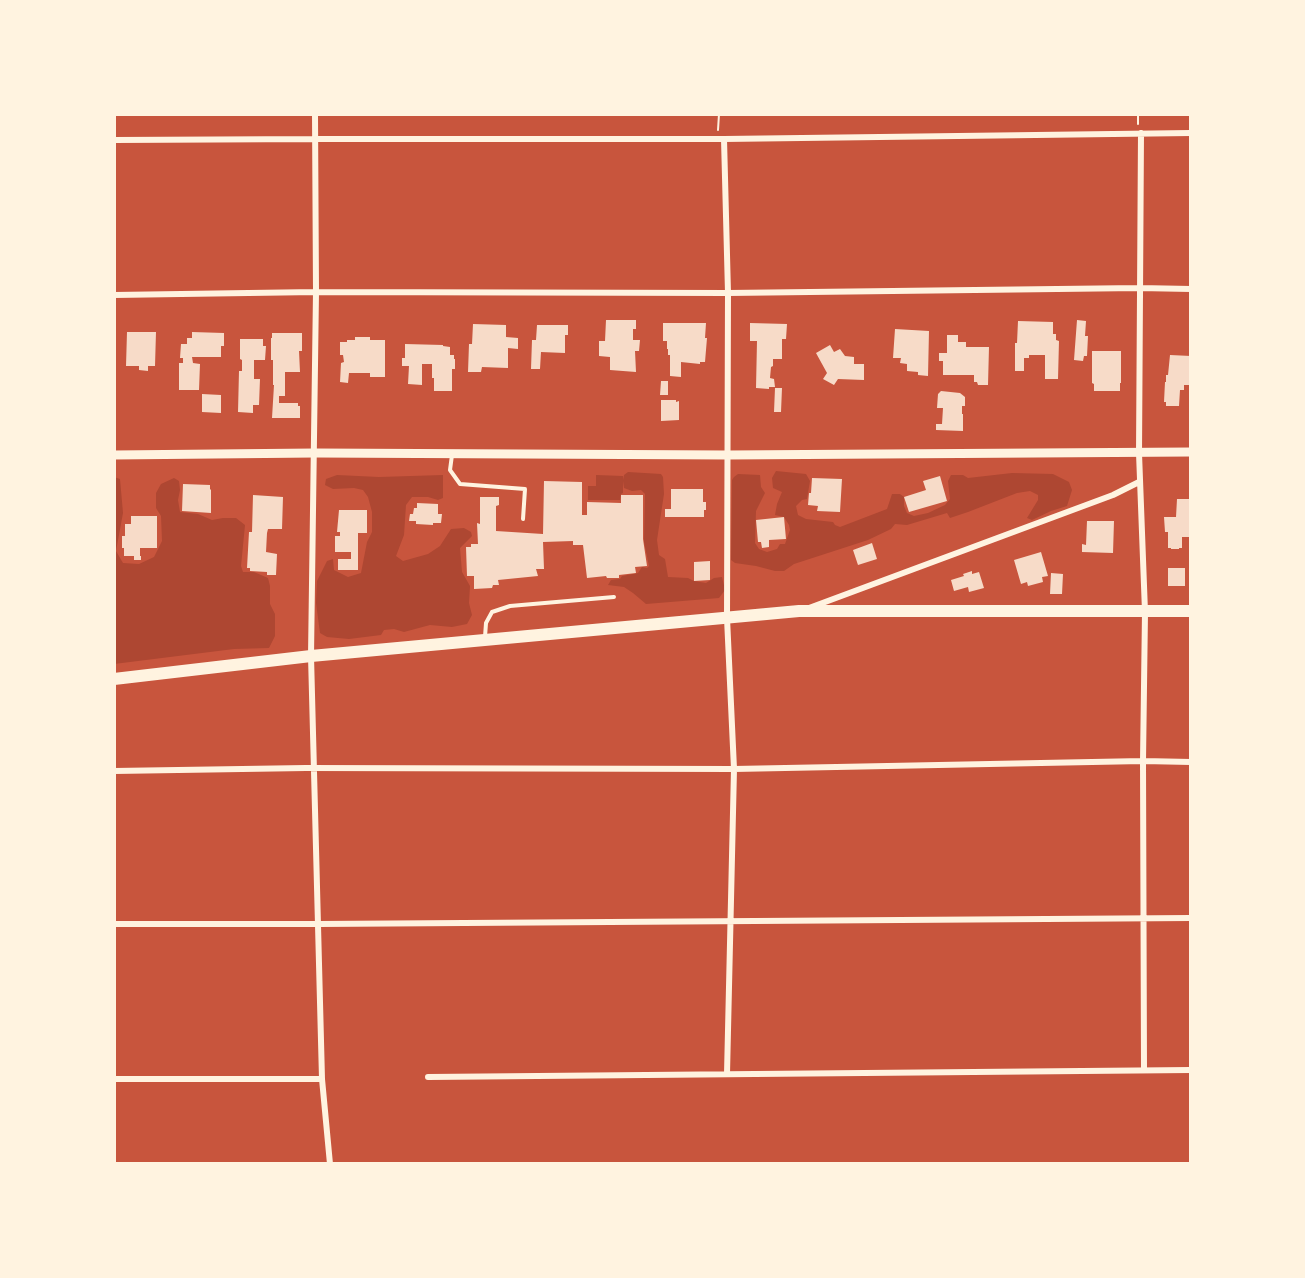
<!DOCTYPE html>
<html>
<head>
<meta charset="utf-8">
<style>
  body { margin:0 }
  #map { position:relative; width:1305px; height:1278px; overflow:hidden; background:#c8553d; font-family:Karla,sans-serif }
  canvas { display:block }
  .frame { position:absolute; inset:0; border:116px solid #fff3e0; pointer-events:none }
</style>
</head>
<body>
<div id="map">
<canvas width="1305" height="1278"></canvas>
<div class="frame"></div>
</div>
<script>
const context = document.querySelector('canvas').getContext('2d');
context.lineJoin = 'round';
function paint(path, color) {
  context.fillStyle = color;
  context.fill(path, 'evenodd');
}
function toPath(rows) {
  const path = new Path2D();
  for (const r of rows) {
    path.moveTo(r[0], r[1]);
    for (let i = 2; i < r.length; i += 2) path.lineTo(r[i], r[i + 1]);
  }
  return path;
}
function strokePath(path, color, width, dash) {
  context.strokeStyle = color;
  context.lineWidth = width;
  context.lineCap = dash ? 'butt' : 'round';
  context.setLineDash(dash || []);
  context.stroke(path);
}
paint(toPath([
  [776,471,806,474,810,481,807,499,802,500,796,506,798,515,806,519,833,522,835,525,840,527,887,509,892,494,900,494,904,497,904,506,907,513,914,516,928,513,945,505,950,499,948,481,951,475,963,475,968,478,1012,473,1053,474,1069,482,1072,490,1067,506,1051,511,1032,520,1027,518,1038,500,1038,495,1030,491,1017,493,968,512,950,518,947,513,907,525,895,524,891,529,868,540,794,564,784,571,775,571,756,566,735,563,731,560,732,480,734,477,738,474,760,475,761,487,765,493,756,511,755,543,759,549,767,552,777,549,780,544,785,544,790,530,789,525,784,517,775,515,777,504,782,492,773,488,772,478],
  [628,472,661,474,663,477,664,494,657,540,659,555,665,559,668,577,688,578,694,581,706,583,714,578,722,577,725,590,719,598,646,604,633,593,624,587,608,585,611,580,620,579,622,576,638,573,642,567,647,568,649,566,644,542,645,494,641,490,632,491,624,488,623,481,623,493,621,494,620,500,588,500,588,486,596,486,596,475,623,476,623,480,624,475],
  [337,475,379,477,443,475,443,498,438,500,428,497,412,497,406,505,404,535,396,556,403,561,428,554,440,546,451,529,464,528,471,532,472,536,460,548,462,572,470,586,469,603,472,615,467,624,452,627,430,625,404,632,394,629,384,630,381,635,349,639,327,637,320,633,316,603,317,581,327,561,333,559,334,570,348,577,361,573,367,542,372,532,372,512,368,497,363,490,354,488,333,489,325,485,326,479],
  [114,477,120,479,123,513,116,551,123,563,139,564,154,557,162,541,161,516,156,508,156,493,161,484,174,478,179,481,180,490,178,500,180,512,198,514,212,520,223,518,236,518,245,525,241,566,243,572,254,572,268,578,270,586,270,604,275,614,275,636,269,648,234,649,114,664]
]), '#ae4732');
paint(toPath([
  [606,320,636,320,636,329,633,329,633,340,640,340,639,351,635,351,636,372,610,370,610,357,599,356,599,341,605,341],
  [1077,320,1086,321,1085,336,1088,336,1087,356,1084,356,1083,361,1074,360],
  [1018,321,1053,322,1053,334,1056,334,1056,340,1059,341,1058,379,1045,379,1045,355,1029,355,1029,358,1024,358,1024,371,1015,371,1015,343,1017,343],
  [663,323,706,323,705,338,707,338,705,362,700,362,700,364,681,362,681,377,670,376,670,355,668,355,668,349,667,349,667,341,663,341],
  [750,323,787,324,786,339,782,339,782,359,773,359,773,366,771,367,770,378,774,379,775,387,769,387,769,389,756,388,757,341,750,341],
  [473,324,506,325,506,337,518,338,518,349,508,348,508,368,482,367,481,372,468,372,469,344,472,344],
  [537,325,568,325,568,335,565,335,565,353,541,352,540,369,531,369,532,340,536,340],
  [895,329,929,331,928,376,918,375,918,372,907,371,907,364,900,363,901,358,893,358],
  [127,332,156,332,155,366,148,366,148,371,139,370,139,366,126,366],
  [192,332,224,333,224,346,221,346,221,357,192,357,193,363,200,364,199,390,179,390,179,363,183,363,183,358,180,358,181,344,187,344,187,338,192,338],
  [272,333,302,333,302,351,299,351,300,372,285,372,285,396,279,396,279,403,298,403,298,406,300,406,300,418,272,418,274,385,273,385,273,360,271,360,271,338,272,338],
  [947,335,958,335,958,342,966,342,966,347,989,347,988,385,978,385,977,382,974,382,974,375,943,375,943,361,939,361,939,353,947,353],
  [355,337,370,337,370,340,385,340,385,377,370,377,370,373,349,373,348,383,340,382,341,363,344,362,343,355,340,355,340,342,347,342,347,340,355,340],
  [240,339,263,339,263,346,266,346,265,360,254,360,254,379,260,379,259,405,253,405,253,413,238,412,239,371,242,371,242,360,240,359],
  [405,344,443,345,443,346,450,347,450,355,454,355,454,359,455,359,455,369,452,369,452,391,434,391,434,378,432,378,432,364,422,364,422,385,408,384,409,366,402,366,402,358,405,358],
  [830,345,834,352,840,349,845,356,854,357,854,364,864,364,864,380,838,379,834,385,823,379,827,373,816,353],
  [1092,351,1121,351,1121,383,1120,383,1120,391,1094,391,1094,384,1092,383],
  [1170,355,1191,356,1191,385,1184,385,1184,390,1180,390,1179,406,1166,406,1166,402,1164,402,1165,382,1166,382,1166,375,1168,375],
  [661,381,668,381,668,395,660,395],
  [775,388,782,388,781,412,774,412],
  [941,391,960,393,965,397,965,406,962,406,962,414,963,414,963,431,936,430,936,424,942,424,943,408,937,408,938,394],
  [202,394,221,395,221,413,202,412],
  [661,400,676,400,676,402,679,401,679,420,661,421],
  [940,476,947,501,909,512,904,497,926,490,923,481],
  [812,478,842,479,840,512,817,511,818,506,808,505,809,493,811,493],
  [544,481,582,482,582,515,587,515,587,502,621,503,621,495,643,495,643,539,647,566,635,567,636,573,619,575,619,578,607,578,606,576,587,578,583,545,573,545,573,541,543,542,544,569,536,569,538,576,498,580,499,585,493,585,492,588,474,589,474,576,467,576,466,547,471,547,471,544,478,544,477,523,480,524,480,497,499,497,499,505,496,506,496,531,543,534],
  [183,484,210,485,210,489,211,490,211,513,182,511],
  [671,489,703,489,703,502,706,502,706,510,704,510,704,517,665,517,665,509,671,509],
  [253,495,283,497,282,529,268,529,267,533,266,552,277,554,276,575,267,575,267,572,250,571,250,568,247,568,249,532,252,532],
  [1177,499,1191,499,1191,537,1182,537,1182,548,1179,548,1179,549,1171,549,1171,548,1168,548,1168,532,1165,532,1164,517,1176,517],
  [417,503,438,504,438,514,442,514,441,523,433,523,433,525,416,524,416,521,409,521,410,514,413,514,414,508,417,508],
  [339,510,367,510,367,533,358,533,358,570,338,570,338,559,351,559,351,552,335,552,335,536,340,536,340,532,337,532],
  [131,516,157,516,157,548,140,548,140,556,141,556,141,560,134,560,134,556,124,556,124,548,122,548,122,536,125,536,125,524,131,524],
  [784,517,786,539,769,540,769,547,762,548,761,542,758,542,756,520],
  [1087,521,1114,521,1113,553,1082,552,1082,544,1086,545],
  [872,543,877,559,858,565,853,550],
  [1041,552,1048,576,1042,577,1043,582,1028,586,1027,582,1021,584,1014,560],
  [710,561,710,580,694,581,694,562],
  [1168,568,1185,568,1185,586,1168,586],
  [972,571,972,574,979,572,984,588,969,592,968,587,954,591,951,580,964,576,963,574],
  [1051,573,1063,574,1062,594,1050,594]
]), '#f7dbc8');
strokePath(toPath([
  [1138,114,1138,124],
  [718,130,719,114]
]), '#fff3e0', 2);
strokePath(toPath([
  [452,455,450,470,460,484,525,489,523,519],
  [485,637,486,623,492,612,510,606,614,597]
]), '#fff3e0', 4);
strokePath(toPath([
  [315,114,316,292,311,656,322,1079,330,1164],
  [1141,133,1139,453,1145,612,1143,761,1144,1070],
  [724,139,728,293,727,618,734,769,727,1074],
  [114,140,316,139,724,139,1191,133],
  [114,295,316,292,728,293,1139,288,1191,289],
  [809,608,1113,495,1139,482],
  [114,771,306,768,734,769,1143,761,1191,762],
  [114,924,319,924,1191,918],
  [428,1077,1191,1070],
  [114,1079,322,1079]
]), '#fff3e0', 6);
strokePath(toPath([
  [114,455,315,453,728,455,1191,452]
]), '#fff3e0', 9);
strokePath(toPath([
  [114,679,311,656,799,611,1191,611]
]), '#fff3e0', 12);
</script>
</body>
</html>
